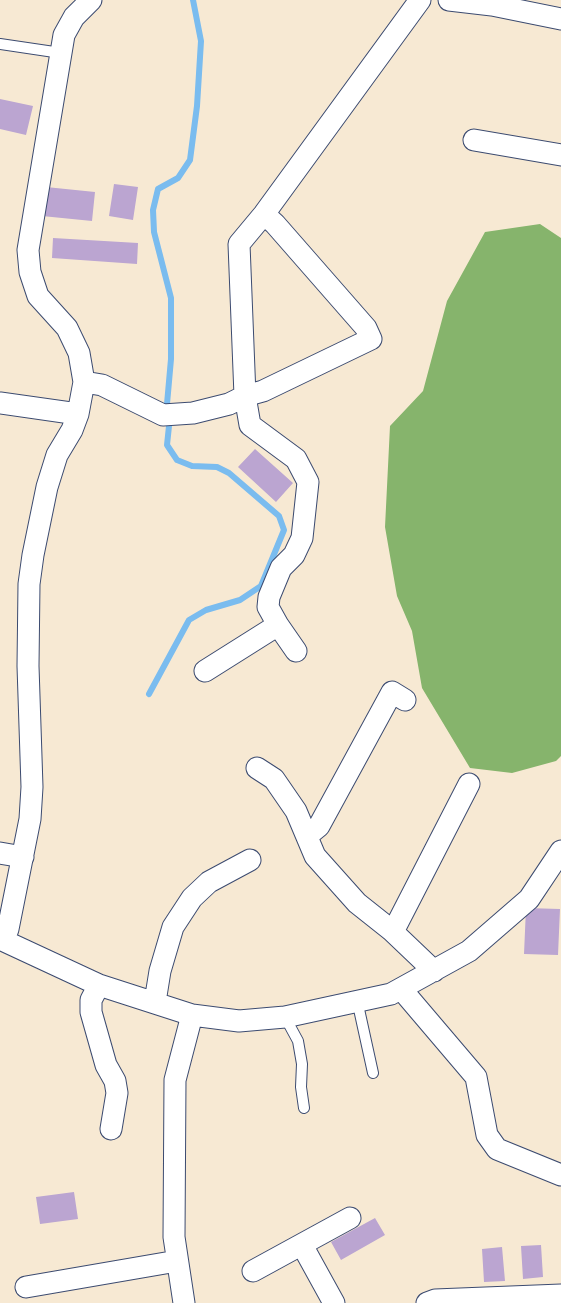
<!DOCTYPE html>
<html>
<head>
<meta charset="utf-8">
<style>
  body { margin:0 }
  canvas { display:block; background:#f7e9d3 }
</style>
</head>
<body>
<canvas width="561" height="1303"></canvas>
<script>
const context = document.querySelector('canvas').getContext('2d');
context.lineJoin = 'round';
function paint(path, color) {
  context.fillStyle = color;
  context.fill(path, 'evenodd');
}
function toPath(rows) {
  const path = new Path2D();
  for (const r of rows) {
    path.moveTo(r[0], r[1]);
    for (let i = 2; i < r.length; i += 2) path.lineTo(r[i], r[i + 1]);
  }
  return path;
}
function strokePath(path, color, width, dash) {
  context.strokeStyle = color;
  context.lineWidth = width;
  context.lineCap = dash ? 'butt' : 'round';
  context.setLineDash(dash || []);
  context.stroke(path);
}
paint(toPath([
  [540,224,561,238,561,756,556,761,512,773,470,768,422,688,412,631,397,596,385,527,390,426,423,391,447,301,485,232]
]), '#86b46c');
strokePath(toPath([
  [167,404,171,359,171,298,154,232,153,210,158,189,178,178,190,160,197,106,201,41,193,0],
  [149,694,189,620,206,610,240,600,261,586,284,530,279,516,229,473,217,467,192,466,177,460,167,445,169,426]
]), '#7abcef', 6);
paint(toPath([
  [0,99,33,106,26,135,0,129],
  [114,184,138,187,133,220,109,216],
  [46,187,95,192,92,221,42,216],
  [53,238,138,243,137,264,52,258],
  [255,449,293,483,276,502,238,467],
  [526,908,560,909,558,955,524,954],
  [74,1192,78,1219,40,1224,36,1197],
  [375,1218,385,1235,341,1260,331,1242],
  [541,1245,543,1277,523,1279,521,1246],
  [502,1247,505,1281,484,1282,482,1249]
]), '#bba5d1');
const service = toPath([
  [0,44,61,53],
  [357,1000,373,1073],
  [285,1017,298,1041,302,1064,301,1087,304,1108]
]);
const minor = toPath([
  [449,0,492,5,561,19],
  [474,140,561,155],
  [264,214,275,224,366,328,371,339,263,391,245,396,250,425,296,459,308,482,302,538,294,555,281,568,269,597,268,607,278,625],
  [84,382,102,385,163,415,193,413,229,404,245,396,239,244,264,214,420,0],
  [0,403,78,414],
  [205,671,278,625,296,651],
  [257,768,274,779,296,811,315,856,357,903,391,930,434,971],
  [308,835,319,826,392,692,405,700],
  [0,853,23,857],
  [391,930,397,924,469,784],
  [0,939,99,985,192,1015,239,1021,285,1017,391,994,469,951,529,899,561,851],
  [4,940,8,929,30,819,32,787,28,666,29,584,33,555,47,487,57,455,72,430,78,414,84,382,79,353,67,328,38,296,30,272,28,250,64,35,74,17,91,0],
  [99,985,91,1000,91,1012,106,1065,115,1081,117,1093,111,1129],
  [402,990,476,1077,487,1135,497,1149,561,1175],
  [155,1002,160,971,173,927,192,898,209,882,250,860],
  [302,1245,334,1303],
  [253,1271,350,1218],
  [26,1287,177,1261],
  [184,1303,174,1237,175,1080,192,1015],
  [427,1303,435,1300,561,1295]
]);
strokePath(service, '#3c4b70', 12);
strokePath(minor, '#3c4b70', 23);
strokePath(service, '#fff', 10);
strokePath(minor, '#fff', 21);
</script>
</body>
</html>
